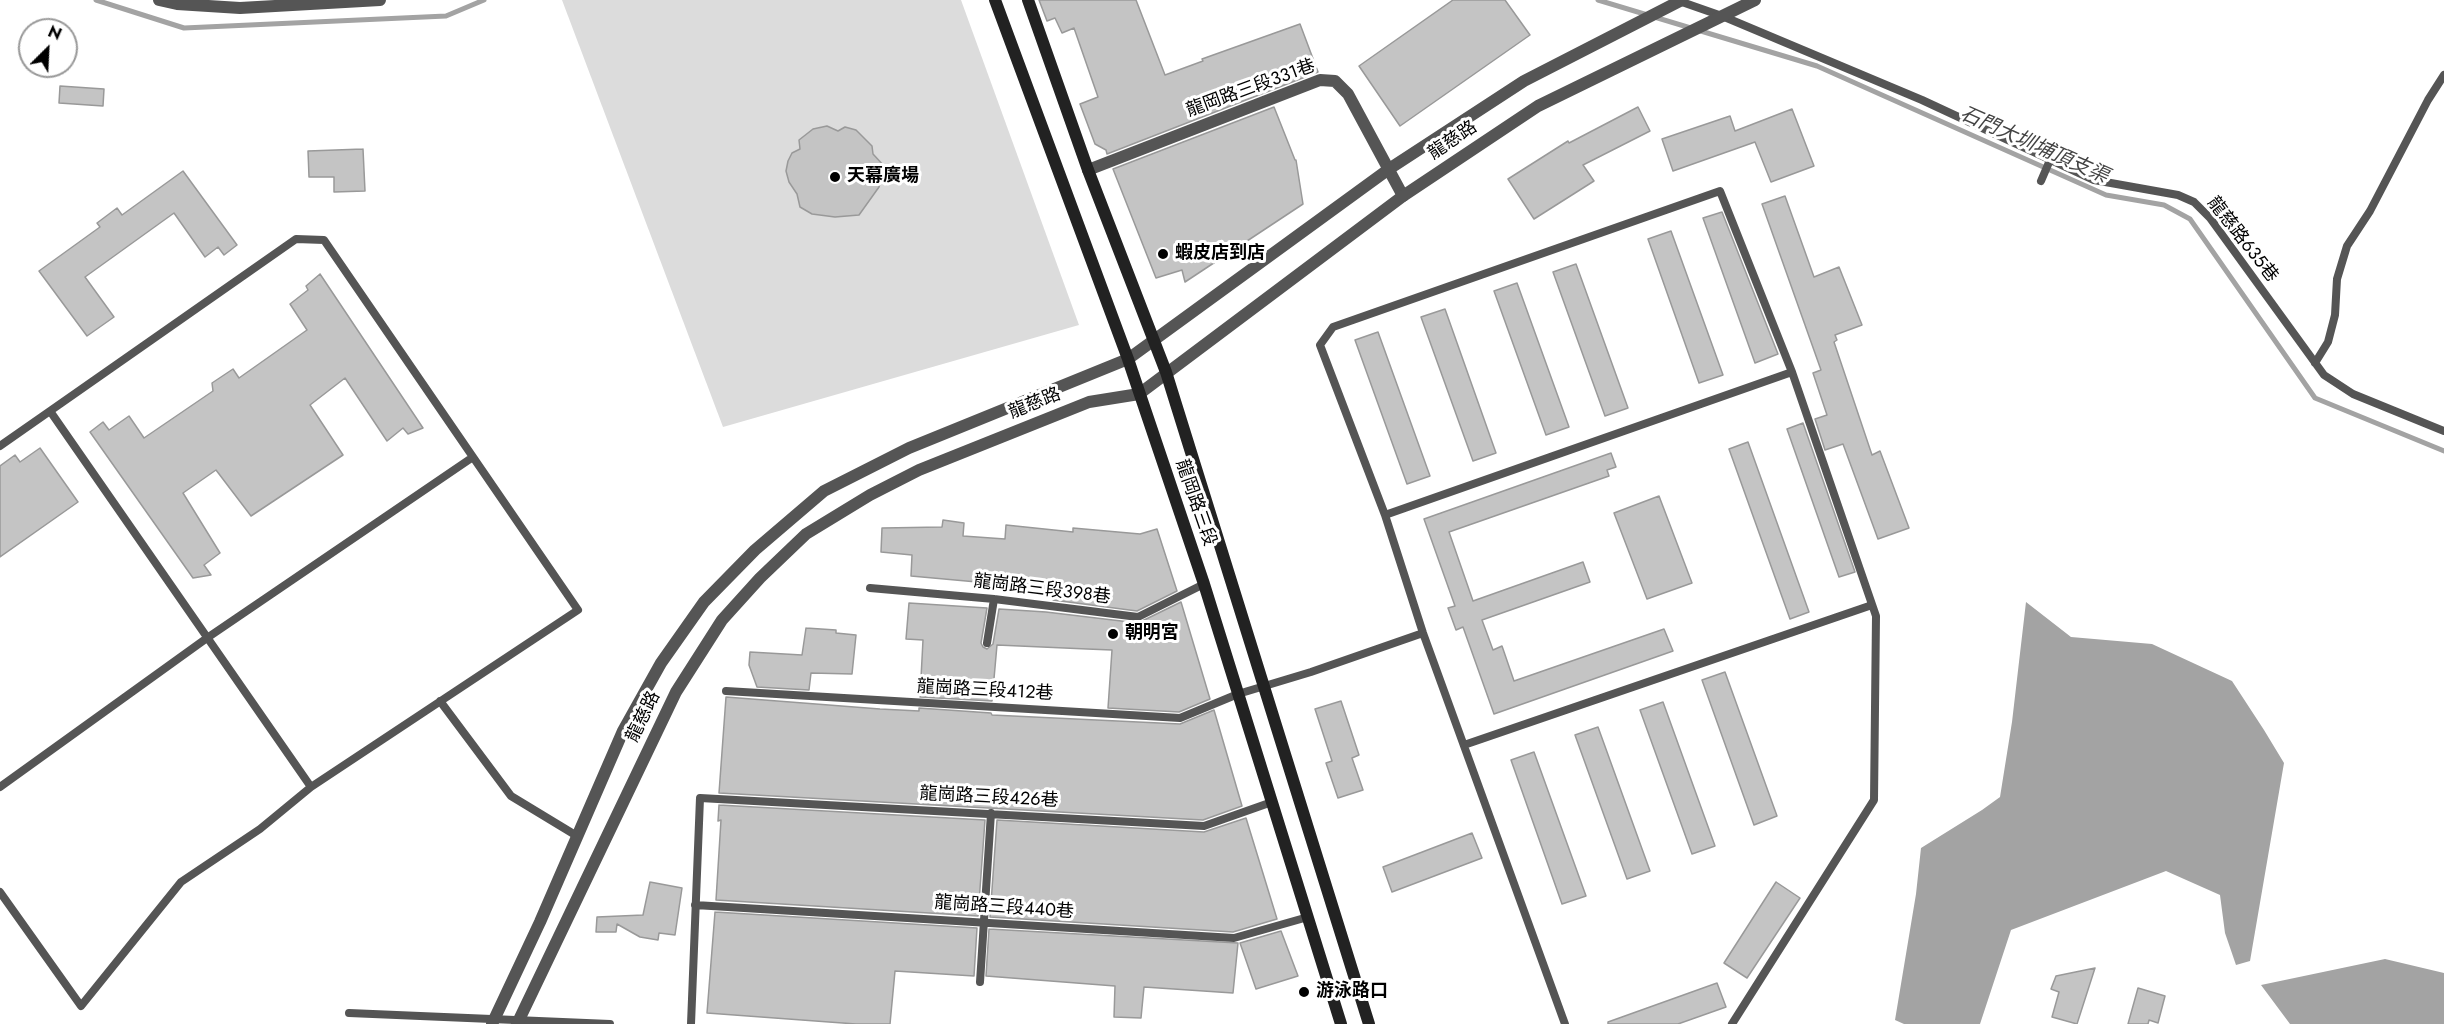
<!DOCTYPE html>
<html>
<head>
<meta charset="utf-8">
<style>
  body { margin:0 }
  #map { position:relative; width:2444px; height:1024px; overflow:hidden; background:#fff; font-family:Jost,sans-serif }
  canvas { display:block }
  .north { position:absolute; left:18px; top:18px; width:60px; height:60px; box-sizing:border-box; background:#fff; border:2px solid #999; border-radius:50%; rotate:24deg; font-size:16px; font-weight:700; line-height:24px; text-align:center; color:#000 }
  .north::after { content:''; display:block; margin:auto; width:21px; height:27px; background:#000; clip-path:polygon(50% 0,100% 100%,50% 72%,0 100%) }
</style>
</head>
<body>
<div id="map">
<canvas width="2444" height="1024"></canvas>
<div class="north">N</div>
</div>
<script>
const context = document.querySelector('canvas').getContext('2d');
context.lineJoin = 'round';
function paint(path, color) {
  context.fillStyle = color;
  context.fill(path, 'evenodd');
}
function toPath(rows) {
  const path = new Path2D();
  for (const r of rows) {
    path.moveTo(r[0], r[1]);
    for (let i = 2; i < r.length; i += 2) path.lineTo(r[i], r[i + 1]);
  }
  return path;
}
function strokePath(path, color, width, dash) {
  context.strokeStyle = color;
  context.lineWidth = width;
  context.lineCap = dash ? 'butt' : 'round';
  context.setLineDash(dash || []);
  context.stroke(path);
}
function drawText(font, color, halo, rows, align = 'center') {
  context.font = font + ' Jost,"Noto Sans TC",sans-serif';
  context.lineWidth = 6;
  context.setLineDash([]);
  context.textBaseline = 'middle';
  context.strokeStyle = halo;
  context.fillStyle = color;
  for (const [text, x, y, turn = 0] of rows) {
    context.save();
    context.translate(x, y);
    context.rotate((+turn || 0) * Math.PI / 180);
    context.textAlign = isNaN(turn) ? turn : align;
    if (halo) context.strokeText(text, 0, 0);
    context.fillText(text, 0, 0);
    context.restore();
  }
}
paint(toPath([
  [562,0,961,0,1079,325,723,427]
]), '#dcdcdc');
paint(toPath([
  [2026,602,2071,637,2152,644,2232,681,2264,730,2284,763,2250,961,2236,965,2225,933,2220,895,2166,871,2011,930,1980,1024,1904,1024,1895,1020,1916,894,1921,848,1982,810,2000,797,2012,722],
  [2385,959,2444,973,2444,1024,2290,1024,2261,985]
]), '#a3a3a3');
strokePath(toPath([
  [96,0,184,28,446,16,484,0],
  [1598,0,1817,66,2106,195,2164,205,2190,219,2315,398,2444,451]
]), '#a3a3a3', 5);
const building = toPath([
  [1039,0,1136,0,1165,75,1203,61,1202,59,1300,24,1318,72,1107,154,1106,150,1095,144,1080,104,1098,97,1074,28,1062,33,1055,18,1047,21,1039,0],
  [1453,0,1505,0,1530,35,1400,126,1359,66,1453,0],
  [60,86,104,89,103,106,59,103,60,86],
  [1274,107,1295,160,1296,160,1303,204,1185,282,1182,270,1156,278,1113,169,1274,107],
  [1638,107,1650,131,1583,165,1594,181,1534,219,1508,179,1568,141,1569,143,1638,107],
  [1792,109,1814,166,1771,182,1755,142,1673,171,1662,139,1730,116,1735,131,1792,109],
  [827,126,838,131,845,127,856,130,872,146,873,154,885,167,879,187,859,215,835,217,812,214,800,207,797,194,789,182,786,171,788,161,792,153,800,149,799,140,813,129,827,126],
  [363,149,365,191,334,192,334,177,309,177,308,151,363,149],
  [183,171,237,245,224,255,218,247,205,257,174,213,85,277,114,317,87,336,39,271,100,227,97,223,117,208,122,215,183,171],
  [1785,196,1814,277,1839,267,1862,325,1835,335,1837,340,1834,342,1872,455,1880,451,1909,528,1878,539,1843,444,1825,450,1815,419,1827,415,1813,373,1821,370,1762,204,1785,196],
  [1722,212,1778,354,1755,363,1703,218,1722,212],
  [1671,231,1723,375,1699,383,1648,239,1671,231],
  [1576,264,1628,408,1605,416,1553,272,1576,264],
  [320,274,423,428,408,434,403,428,387,441,345,378,310,405,343,455,251,516,216,470,183,493,220,553,204,565,211,575,193,578,90,432,103,422,109,430,129,416,144,438,213,391,212,383,233,369,239,378,307,330,290,304,308,290,306,286,320,274],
  [1517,283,1569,427,1546,435,1494,291,1517,283],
  [1445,309,1496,453,1473,461,1421,317,1445,309],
  [1378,332,1430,476,1407,484,1355,340,1378,332],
  [1803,423,1855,572,1839,577,1787,429,1803,423],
  [1748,442,1809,612,1790,619,1729,449,1748,442],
  [40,448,78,502,0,557,0,466,15,455,20,462,40,448],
  [1611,453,1616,467,1607,470,1609,476,1449,532,1473,601,1583,562,1590,582,1482,620,1493,650,1502,646,1514,681,1664,629,1673,651,1494,714,1463,627,1456,630,1448,608,1455,606,1424,519,1611,453],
  [1659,496,1692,583,1647,599,1614,513,1659,496],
  [943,520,964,523,963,536,1005,539,1006,525,1073,532,1073,528,1140,534,1157,529,1177,591,1137,611,1053,600,1054,589,911,576,912,555,881,552,882,528,942,527,943,520],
  [1181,602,1210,699,1179,712,1108,708,1112,650,1087,649,997,645,992,701,920,697,923,640,906,639,909,603,987,608,981,643,983,647,987,649,993,644,999,609,1046,612,1138,623,1181,602],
  [806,628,836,630,836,633,856,635,852,674,811,673,809,690,757,687,749,665,750,652,802,655,806,628],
  [1725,672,1777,816,1754,825,1702,680,1725,672],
  [726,697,880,709,919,711,919,708,991,713,992,715,1180,724,1214,710,1242,806,1203,820,719,793,726,697],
  [1341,701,1359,755,1352,758,1363,790,1338,798,1326,763,1332,761,1315,709,1341,701],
  [1663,702,1715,846,1692,854,1640,710,1663,702],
  [1598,727,1650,871,1627,879,1575,735,1598,727],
  [1534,752,1586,896,1562,904,1511,760,1534,752],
  [719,805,985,820,978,916,716,900,721,820,718,821,719,805],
  [1246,818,1277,919,1233,932,990,917,997,820,1204,832,1246,818],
  [1472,833,1482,858,1392,892,1383,867,1472,833],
  [650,882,682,888,675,935,659,933,658,940,640,937,617,924,616,932,596,932,597,917,643,915,650,882],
  [1776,882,1800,898,1747,978,1724,963,1776,882],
  [715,912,977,928,974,976,895,971,890,1024,856,1024,707,1013,715,912],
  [989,929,1238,943,1233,993,1144,987,1141,1018,1114,1017,1115,986,986,976,989,929],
  [1281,931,1298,976,1256,989,1240,943,1281,931],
  [2095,968,2077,1024,2052,1017,2059,992,2051,989,2056,976,2095,968],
  [1717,983,1726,1007,1678,1024,1608,1024,1608,1022,1717,983],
  [2138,988,2165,996,2158,1023,2149,1020,2148,1024,2128,1024,2138,988]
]);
paint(building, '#c4c4c4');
strokePath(building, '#999', 1.5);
strokePath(toPath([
  [1679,1,1722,16,1922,100,2094,180,2178,195,2194,202,2210,218,2324,375,2353,394,2444,431],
  [2041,181,2050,160],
  [2315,363,2328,342,2335,315,2337,279,2347,246,2370,211,2428,100,2444,75],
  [0,446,50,411],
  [1385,515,1320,345,1333,327,1720,191,1792,372],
  [870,588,994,599,1138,617,1204,584],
  [987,643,994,599],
  [726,691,1180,718,1238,694,1311,672,1423,633],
  [440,701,511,796,577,836],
  [1464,745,1872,605],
  [0,787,207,638,473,457],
  [0,892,81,1006,181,882,260,829,311,787,578,610,324,240,296,239,50,411,311,787],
  [695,905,1234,938,1308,917],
  [980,982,991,813],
  [349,1013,610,1024],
  [691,1024,700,798,1204,826,1272,802],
  [1565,1024,1423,633,1385,515,1792,372,1876,616,1874,800,1732,1024]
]), '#555', 8);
strokePath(toPath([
  [159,0,177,4,240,8,380,0],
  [1088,170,1320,80,1335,81,1348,94,1403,196]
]), '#555', 12);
strokePath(toPath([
  [492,1024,540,922,623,731,661,663,704,602,755,550,824,491,909,448,1128,359,1389,169,1524,81,1682,0],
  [517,1024,676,692,722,620,760,578,806,534,870,495,919,470,1089,402,1139,394,1403,196,1538,106,1755,0]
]), '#555', 12);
strokePath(toPath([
  [995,0,1128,359,1204,584,1341,1024],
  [1028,0,1088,170,1166,372,1369,1024]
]), '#222', 12);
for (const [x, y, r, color] of [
  [835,177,6,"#000"],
  [1163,254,6,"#000"],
  [1113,634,6,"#000"],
  [1304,992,6,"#000"]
]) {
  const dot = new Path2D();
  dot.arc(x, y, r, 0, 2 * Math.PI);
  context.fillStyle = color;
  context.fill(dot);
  strokePath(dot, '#fff', 2);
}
drawText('18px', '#000', '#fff', [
  ["龍岡路三段331巷",1251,89,-20],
  ["龍慈路",1453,141,-34],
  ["龍慈路635巷",2242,240,52],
  ["龍慈路",1035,404,-22],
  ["龍岡路三段",1195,503,71],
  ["龍崗路三段398巷",1042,590,7],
  ["龍崗路三段412巷",985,691,3],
  ["龍慈路",644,717,-64],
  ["龍崗路三段426巷",989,798,3],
  ["龍崗路三段440巷",1004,908,4]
]);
drawText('bold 18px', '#000', '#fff', [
  ["天幕廣場",847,177],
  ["蝦皮店到店",1175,254],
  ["朝明宮",1125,634],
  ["游泳路口",1316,992]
], 'left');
drawText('italic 20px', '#444', '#fff', [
  ["石門大圳埔頂支渠",2034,146,24]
]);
</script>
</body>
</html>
